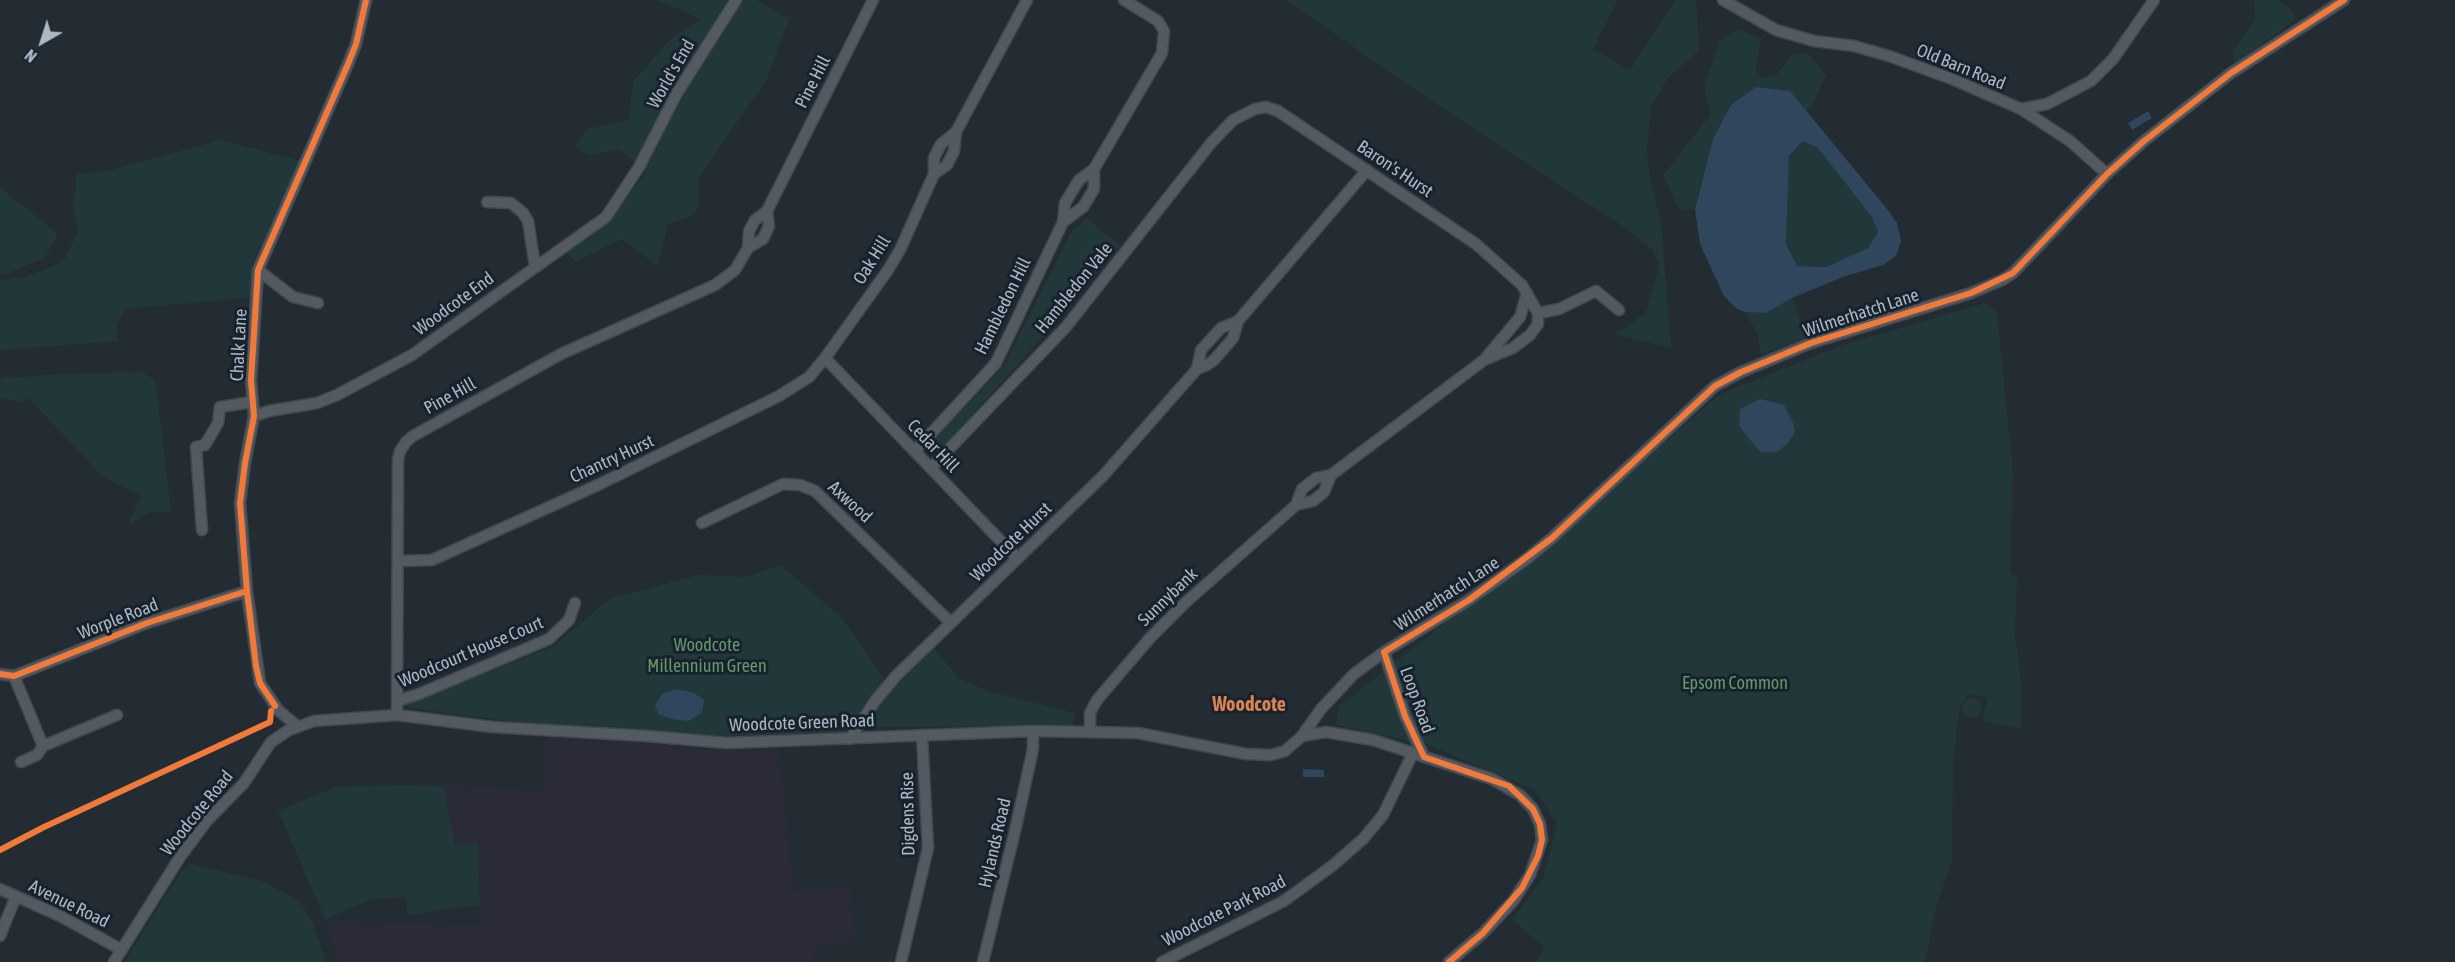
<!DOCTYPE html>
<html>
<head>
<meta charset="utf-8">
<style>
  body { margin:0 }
  #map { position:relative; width:2455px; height:962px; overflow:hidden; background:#242c33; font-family:"Asap Condensed",sans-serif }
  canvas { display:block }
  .north { position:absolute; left:12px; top:12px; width:60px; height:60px; -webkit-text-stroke:4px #18222d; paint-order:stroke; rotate:219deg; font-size:16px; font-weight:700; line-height:24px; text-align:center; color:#acb8c6 }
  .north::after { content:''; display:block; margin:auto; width:21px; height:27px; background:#acb8c6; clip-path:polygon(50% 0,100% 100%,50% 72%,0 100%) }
</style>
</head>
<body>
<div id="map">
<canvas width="2455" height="962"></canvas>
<div class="north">N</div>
</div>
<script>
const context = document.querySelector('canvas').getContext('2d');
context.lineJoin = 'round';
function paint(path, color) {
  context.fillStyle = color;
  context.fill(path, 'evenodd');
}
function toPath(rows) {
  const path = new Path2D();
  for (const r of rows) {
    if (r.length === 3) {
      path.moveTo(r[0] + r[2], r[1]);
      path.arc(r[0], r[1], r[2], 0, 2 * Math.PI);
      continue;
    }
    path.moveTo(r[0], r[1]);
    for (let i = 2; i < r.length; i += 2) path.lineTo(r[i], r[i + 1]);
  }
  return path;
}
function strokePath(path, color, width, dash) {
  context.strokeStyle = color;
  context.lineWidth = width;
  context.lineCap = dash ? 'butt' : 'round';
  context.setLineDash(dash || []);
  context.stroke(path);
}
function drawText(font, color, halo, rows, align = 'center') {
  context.font = font + ' "Asap Condensed",sans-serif';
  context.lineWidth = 6;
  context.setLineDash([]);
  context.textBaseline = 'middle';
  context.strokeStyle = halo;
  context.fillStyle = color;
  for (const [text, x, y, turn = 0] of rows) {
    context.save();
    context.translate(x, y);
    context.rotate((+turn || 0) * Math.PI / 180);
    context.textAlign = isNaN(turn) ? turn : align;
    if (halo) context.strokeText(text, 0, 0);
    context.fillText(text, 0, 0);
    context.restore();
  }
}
paint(toPath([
  [545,737,619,740,711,750,779,750,794,891,850,888,856,938,816,950,813,962,340,962,324,924,329,922,481,925,478,844,455,846,444,786,543,790]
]), '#2a2a39');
paint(toPath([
  [656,0,757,0,789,19,767,79,699,177,699,206,690,217,668,224,658,266,622,239,575,262,567,252,610,221,646,172,620,149,589,155,574,146,587,129,629,120,633,81,670,40,701,19],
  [1286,0,1618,0,1593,49,1630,70,1675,0,1696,0,1699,50,1667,79,1651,107,1647,149,1650,180,1661,221,1672,357,1670,348,1615,334,1646,313,1659,266,1653,251,1630,231,1435,103],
  [2254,0,2278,0,2291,10,2296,19,2234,64,2233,51,2255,19],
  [1739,29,1761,39,1756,69,1761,78,1776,75,1792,55,1806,52,1826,75,1814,102,1806,111,1790,91,1701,180,1695,209,1679,210,1663,176,1710,115,1704,86,1719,42],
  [221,140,300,161,252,265,258,297,126,309,116,326,118,341,0,350,0,280,22,278,63,262,78,231,73,208,77,174,106,171],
  [1803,141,1818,148,1872,217,1879,232,1868,248,1826,267,1797,266,1786,244,1789,156],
  [0,187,58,234,45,258,9,273,0,274],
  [1087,218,1120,245,1065,313,939,451,930,444,1003,367,1071,233],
  [1792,298,1807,337,1761,355,1758,335,1745,312,1766,313],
  [1984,303,1997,312,2013,473,2010,574,2017,576,2015,636,2022,686,2021,729,1982,721,1988,698,1969,694,1960,706,1953,760,1952,860,1936,907,1925,962,1536,962,1545,948,1512,920,1543,878,1557,824,1535,790,1429,745,1336,725,1339,706,1561,533,1720,394,1840,346],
  [142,372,152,378,156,384,171,512,148,513,128,525,141,496,101,475,29,398,24,402,0,398,0,381,3,378,64,374],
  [780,565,842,618,889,686,846,733,713,736,532,724,408,708,405,700,439,692,554,646,609,599,698,575,746,577],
  [934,648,958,678,990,692,1075,713,1073,726,876,727,871,718,889,694],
  [1972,708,10],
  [405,785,444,786,455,845,478,843,480,905,407,915,406,897,372,899,325,919,278,811,335,787],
  [191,864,262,881,295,898,303,906,313,924,326,962,124,962,182,870]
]), '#213739');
paint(toPath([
  [1756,87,1790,91,1888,210,1897,223,1901,241,1896,256,1883,265,1843,277,1792,298,1766,313,1745,312,1737,309,1724,296,1700,244,1695,209,1713,139,1731,105],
  [1803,141,1818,148,1872,217,1878,232,1868,248,1826,267,1797,266,1786,244,1789,156],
  [2148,111,2152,118,2132,130,2128,123],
  [1760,399,1784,405,1794,425,1795,432,1787,444,1777,452,1760,452,1739,426,1740,409],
  [675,689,692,692,704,700,702,713,688,721,671,719,658,714,655,705,662,694],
  [1303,769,1324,770,1324,777,1303,777]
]), '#2f465d');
const minor = toPath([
  [1723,0,1776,30,1814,41,1854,46,1889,56,1952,79,2021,109,2070,141,2107,174],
  [2021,109,2047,104,2091,81,2113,59,2154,0],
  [934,174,947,165,954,151,956,132],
  [487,202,511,203,523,213,528,221,535,266],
  [1063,222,1083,207,1094,189,1094,169],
  [748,248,749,231,755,220,767,211,873,0],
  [258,270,293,297,318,303],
  [1538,313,1559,309,1596,291,1619,310],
  [825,358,1017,558],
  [1197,369,1201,350,1221,328,1238,321],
  [254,416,269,411,317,403,337,395,412,355,606,217,639,167,677,93,736,0],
  [915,451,996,363,1063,222,1065,203,1079,180,1094,169,1162,53,1164,31,1158,21,1124,0],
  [931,468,1066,327,1211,143,1233,120,1255,109,1266,107,1278,111,1476,244,1522,285,1538,313,1538,324,1530,335,1513,348,1484,360],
  [1296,505,1302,489,1316,478,1331,475,1484,360,1520,317,1527,293],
  [702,523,783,484,800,485,815,491,951,623],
  [202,530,196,447,205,445,218,423,220,407,252,402],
  [399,561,432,560,598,485,779,396,809,377,825,358,888,270,900,250,934,174,934,158,941,144,956,132,1027,0],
  [1384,652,1405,716,1424,757],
  [0,674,14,676,147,623,247,591],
  [14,676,43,746],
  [397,701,419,694,549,639,569,620,575,603],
  [397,715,398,460,400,451,406,442,413,436,561,354,715,285,735,270,748,248,763,239,769,226,767,211],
  [297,726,278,710,260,683,247,591,240,503,245,463,254,416,251,380,258,270,348,64,356,44,366,0],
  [1090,732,1090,713,1097,700,1150,638,1185,603,1296,505,1313,501,1324,492,1331,475],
  [1302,736,1326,732,1373,740,1492,779,1520,795,1533,809,1540,824,1542,840,1530,875,1513,901,1483,933,1449,962],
  [850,739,875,701,896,676,1103,476,1197,369,1207,365,1214,360,1233,338,1238,321,1367,170],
  [21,762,37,755,43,746,117,715],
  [0,889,62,917,122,950],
  [0,936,16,896],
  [114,962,180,857,206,822,244,783,271,742,289,730,314,721,397,715,492,727,647,736,727,743,1033,731,1138,733,1246,754,1271,755,1285,751,1302,736,1321,709,1354,674,1384,652,1469,600,1525,560,1552,538,1715,386,1741,372,1811,343,1971,293,2002,280,2013,273,2107,174,2144,141,2231,73,2344,0],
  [901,962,928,848,922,735],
  [983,962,1015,831,1033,749,1033,731],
  [1162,962,1284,901,1332,866,1363,839,1383,815,1413,753]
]);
strokePath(minor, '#42484e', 13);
strokePath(minor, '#545a62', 10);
strokePath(toPath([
  [0,674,14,676,147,623,247,591],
  [275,706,260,683,256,666,247,591,240,503,245,463,254,416,251,380,258,270,348,64,356,44,366,0],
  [0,850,44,827,270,722,271,711],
  [1449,962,1483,933,1522,888,1538,856,1542,840,1540,824,1533,809,1509,786,1424,757,1405,716,1384,652,1469,600,1552,538,1715,386,1741,372,1811,343,1971,293,2013,273,2107,174,2144,141,2231,73,2344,0]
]), '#f17a3a', 6);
drawText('18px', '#acb8c6', '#18222d', [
  ["Old Barn Road",1961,67,22],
  ["World's End",671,74,-60],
  ["Pine Hill",813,82,-63],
  ["Baron's Hurst",1395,169,34],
  ["Oak Hill",872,260,-58],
  ["Hambledon Vale",1074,288,-51],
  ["Woodcote End",454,304,-36],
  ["Hambledon Hill",1003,306,-64],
  ["Wilmerhatch Lane",1861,313,-18],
  ["Chalk Lane",239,345,-87],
  ["Pine Hill",450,396,-29],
  ["Cedar Hill",933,446,46],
  ["Chantry Hurst",612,459,-25],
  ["Axwood",850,502,43],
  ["Woodcote Hurst",1011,542,-44],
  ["Wilmerhatch Lane",1447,594,-33],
  ["Sunnybank",1168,597,-44],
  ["Worple Road",118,619,-21],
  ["Woodcourt House Court",471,652,-23],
  ["Loop Road",1417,700,70],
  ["Woodcote Green Road",802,723,-2],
  ["Woodcote Road",197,813,-51],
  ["Digdens Rise",908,814,-91],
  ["Hylands Road",995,843,-77],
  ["Avenue Road",69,904,26],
  ["Woodcote Park Road",1224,911,-27]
]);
drawText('18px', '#62986a', '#18222d', [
  ["Woodcote",707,645],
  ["Millennium Green",707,666],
  ["Epsom Common",1735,683]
]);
drawText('bold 20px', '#db8252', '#18222d', [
  ["Woodcote",1249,705]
]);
</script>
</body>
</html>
